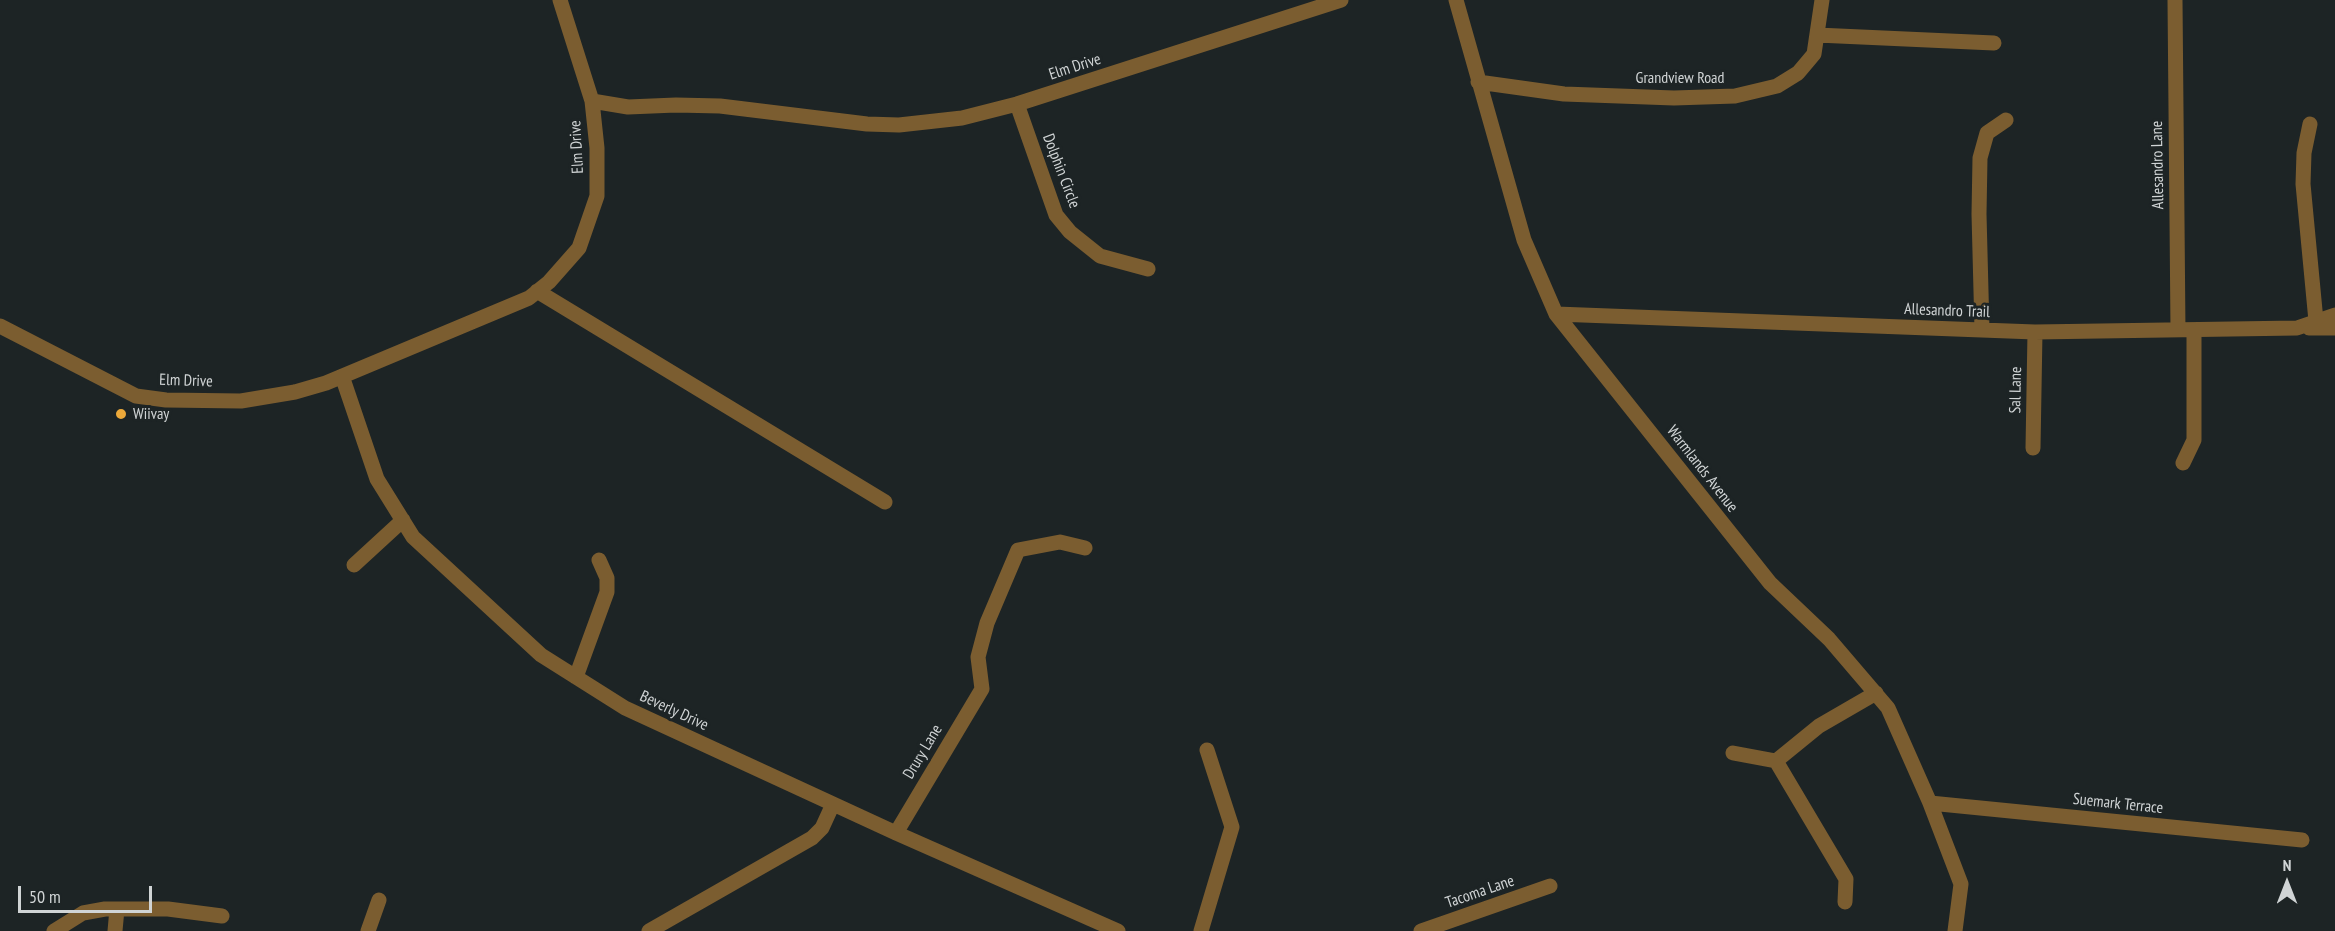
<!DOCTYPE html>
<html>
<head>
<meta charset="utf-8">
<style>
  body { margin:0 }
  #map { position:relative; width:2335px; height:931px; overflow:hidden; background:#1d2425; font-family:"PT Sans Narrow",sans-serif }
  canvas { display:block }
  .north { position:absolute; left:2257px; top:853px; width:60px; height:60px; -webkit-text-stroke:4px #1d2425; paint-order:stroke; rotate:0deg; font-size:16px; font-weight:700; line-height:24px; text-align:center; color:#d0d4d5 }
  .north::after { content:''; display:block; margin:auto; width:21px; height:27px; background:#d0d4d5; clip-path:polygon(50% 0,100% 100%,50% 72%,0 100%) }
  .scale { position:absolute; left:18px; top:886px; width:134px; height:27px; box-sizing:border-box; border:3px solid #d0d4d5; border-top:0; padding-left:8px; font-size:18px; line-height:21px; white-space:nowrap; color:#d0d4d5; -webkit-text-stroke:4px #1d2425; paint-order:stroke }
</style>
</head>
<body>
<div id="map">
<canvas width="2335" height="931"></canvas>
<div class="north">N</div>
<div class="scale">50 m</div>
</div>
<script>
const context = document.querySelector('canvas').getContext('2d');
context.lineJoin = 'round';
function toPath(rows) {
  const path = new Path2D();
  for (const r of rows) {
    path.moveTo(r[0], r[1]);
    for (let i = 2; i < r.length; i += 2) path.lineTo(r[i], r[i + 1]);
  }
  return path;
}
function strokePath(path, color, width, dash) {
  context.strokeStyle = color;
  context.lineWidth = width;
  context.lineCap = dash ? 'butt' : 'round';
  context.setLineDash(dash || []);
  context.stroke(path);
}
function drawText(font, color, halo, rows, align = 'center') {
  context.font = font + ' "PT Sans Narrow",sans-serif';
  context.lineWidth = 6;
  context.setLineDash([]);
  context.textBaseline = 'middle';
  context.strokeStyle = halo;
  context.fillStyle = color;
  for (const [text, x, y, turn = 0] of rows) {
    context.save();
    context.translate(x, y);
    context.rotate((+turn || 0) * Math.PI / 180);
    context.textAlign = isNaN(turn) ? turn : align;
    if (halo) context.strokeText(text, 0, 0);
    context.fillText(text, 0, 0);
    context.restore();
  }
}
strokePath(toPath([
  [1456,0,1524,240,1556,314,1770,583,1829,639,1888,708,1930,803,1961,884,1955,931],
  [2175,0,2178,330],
  [1817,35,1994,43],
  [1478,82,1564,94,1674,98,1735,96,1777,86,1798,73,1814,54,1822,0],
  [592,101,628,107,676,105,720,106,867,124,899,125,962,118,1017,104,1341,0],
  [1017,104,1056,215,1070,232,1100,256,1148,269],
  [2310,124,2304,153,2303,184,2316,321],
  [537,291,885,502],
  [1556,314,2035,332,2297,328,2335,315],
  [0,326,136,396,166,400,241,401,295,392,326,383,529,298,549,282,579,248,597,196,597,148,592,101,560,0],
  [2309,328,2335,328],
  [1982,330,1979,214,1980,158,1987,133,2006,120],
  [342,376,377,479,413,537,541,655,625,708,896,833,1118,931],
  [2033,448,2035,332],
  [2183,463,2194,440,2194,330],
  [354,565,403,520],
  [576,677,607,592,607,578,599,560],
  [1733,753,1776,761,1846,879,1845,902],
  [1776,761,1819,726,1876,693],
  [1930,803,2302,840],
  [896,833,982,689,978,657,987,623,1018,550,1060,542,1085,548],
  [54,931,83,913,105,909,168,909,222,916],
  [115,931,117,909],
  [368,931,379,900],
  [649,931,812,838,822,828,833,804],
  [1201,931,1232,827,1207,750],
  [1421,931,1550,886]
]), '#7b5d30', 15);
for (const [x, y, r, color] of [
  [121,414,6,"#eca93a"]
]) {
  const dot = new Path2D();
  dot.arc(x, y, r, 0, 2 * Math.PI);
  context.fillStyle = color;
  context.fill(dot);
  strokePath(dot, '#1d2425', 2);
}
drawText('16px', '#d0d4d5', '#1d2425', [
  ["Elm Drive",1075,67,-18],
  ["Grandview Road",1680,78],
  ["Elm Drive",577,147,-93],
  ["Allesandro Lane",2158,165,-91],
  ["Dolphin Circle",1061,171,69],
  ["Allesandro Trail",1947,311,2],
  ["Elm Drive",186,381,2],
  ["Sal Lane",2016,390,-89],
  ["Warmlands Avenue",1702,469,52],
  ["Beverly Drive",674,711,25],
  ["Drury Lane",923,752,-59],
  ["Suemark Terrace",2118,804,6],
  ["Tacoma Lane",1480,892,-19]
]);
drawText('16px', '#d0d4d5', '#1d2425', [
  ["Wiivay",133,414]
], 'left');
</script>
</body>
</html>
